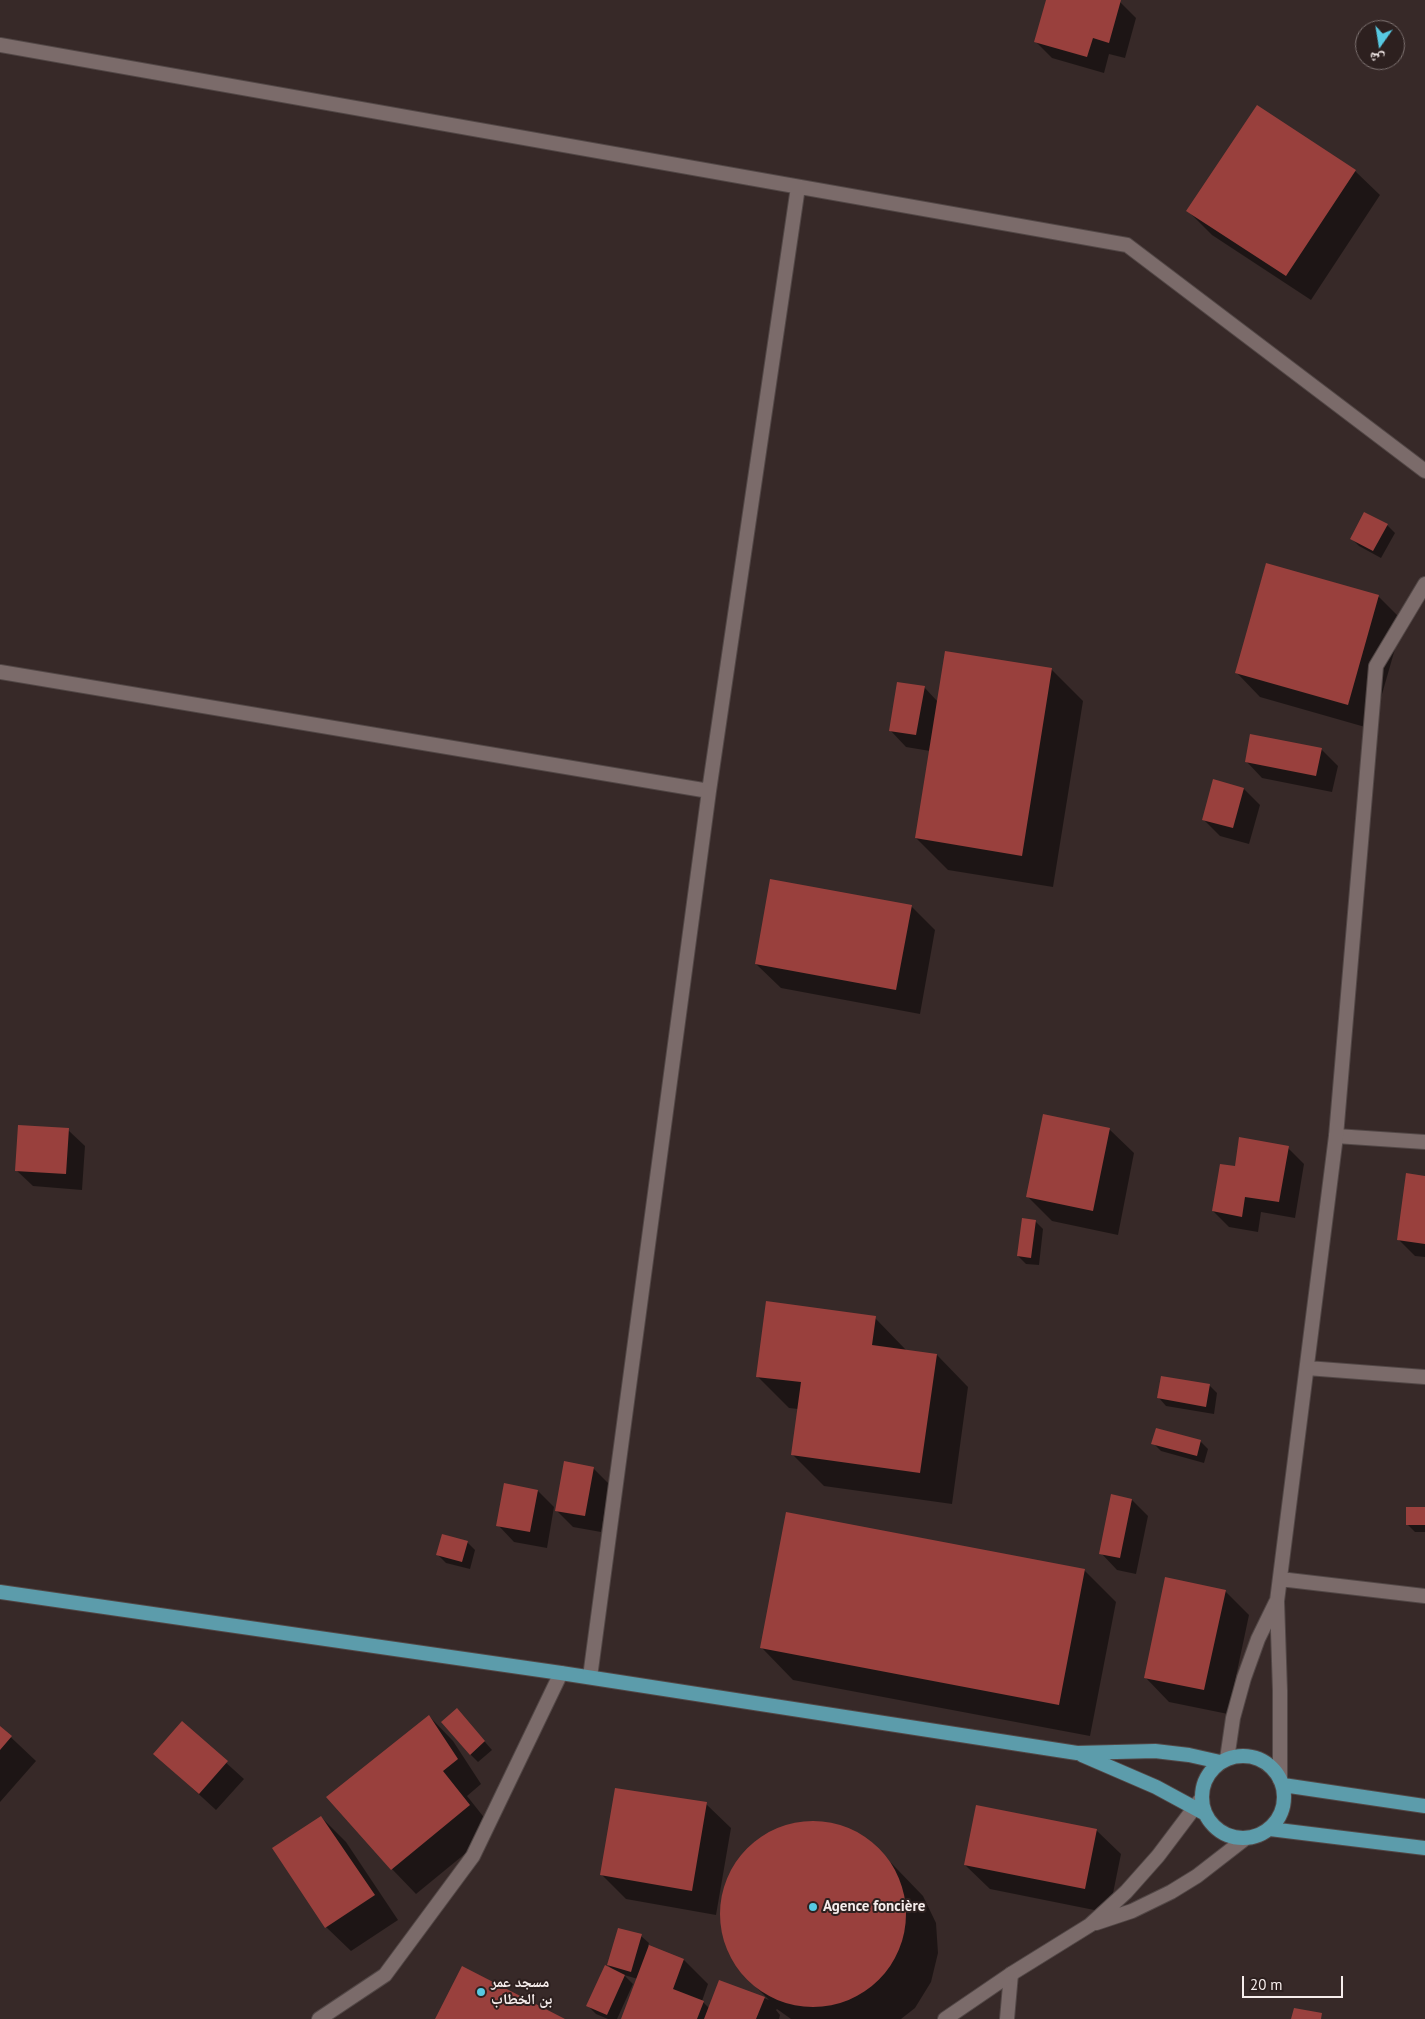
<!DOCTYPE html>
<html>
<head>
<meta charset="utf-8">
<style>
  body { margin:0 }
  #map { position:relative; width:1425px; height:2019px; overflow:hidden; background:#372928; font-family:"PT Sans","Noto Naskh Arabic",sans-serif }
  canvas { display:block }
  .north { position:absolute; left:1355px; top:20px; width:50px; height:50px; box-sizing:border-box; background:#2d201f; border:1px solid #7d7271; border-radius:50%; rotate:193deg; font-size:14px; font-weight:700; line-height:20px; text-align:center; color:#f6edec }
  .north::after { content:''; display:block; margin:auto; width:18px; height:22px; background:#57c9e2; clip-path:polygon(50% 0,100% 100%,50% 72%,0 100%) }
  .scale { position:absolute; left:1242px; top:1976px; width:101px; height:22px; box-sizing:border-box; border:2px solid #f6edec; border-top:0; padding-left:6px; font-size:15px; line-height:18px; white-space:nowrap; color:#f6edec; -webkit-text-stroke:4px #2d201f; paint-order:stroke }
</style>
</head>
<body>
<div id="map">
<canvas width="1425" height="2019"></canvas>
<div class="north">ش</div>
<div class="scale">20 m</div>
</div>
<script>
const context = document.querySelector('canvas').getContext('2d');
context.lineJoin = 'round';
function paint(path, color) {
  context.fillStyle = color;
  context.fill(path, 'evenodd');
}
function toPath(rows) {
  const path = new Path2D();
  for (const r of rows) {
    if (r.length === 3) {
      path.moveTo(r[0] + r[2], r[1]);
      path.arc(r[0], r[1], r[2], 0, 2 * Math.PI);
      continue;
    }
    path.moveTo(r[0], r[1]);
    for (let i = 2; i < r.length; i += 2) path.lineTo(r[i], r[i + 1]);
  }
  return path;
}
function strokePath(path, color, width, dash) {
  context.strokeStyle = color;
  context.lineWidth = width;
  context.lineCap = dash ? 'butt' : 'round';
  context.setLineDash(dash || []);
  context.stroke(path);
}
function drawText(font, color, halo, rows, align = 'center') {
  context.font = font + ' "PT Sans","Noto Naskh Arabic",sans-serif';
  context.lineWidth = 4;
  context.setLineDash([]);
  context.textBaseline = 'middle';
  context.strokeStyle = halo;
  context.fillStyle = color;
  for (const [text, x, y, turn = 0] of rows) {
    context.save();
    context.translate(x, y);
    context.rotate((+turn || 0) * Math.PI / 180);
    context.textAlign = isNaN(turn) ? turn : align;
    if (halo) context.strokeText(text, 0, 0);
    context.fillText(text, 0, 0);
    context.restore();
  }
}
paint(toPath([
  [1047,0,1120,2,1136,18,1125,58,1109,54,1104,73,1052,58,1036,42],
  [1257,106,1355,171,1380,195,1311,300,1212,235,1188,211],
  [1387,525,1395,533,1381,558,1359,546,1351,538],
  [1266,564,1379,597,1403,621,1372,729,1260,697,1236,672],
  [1051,669,1083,701,1053,887,948,870,916,838,930,751,906,747,890,730,924,687,938,702],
  [1321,749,1338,766,1332,792,1262,778,1246,761],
  [1244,789,1260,805,1249,844,1220,836,1203,819],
  [911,906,935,930,920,1014,781,988,756,964],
  [1109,1129,1134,1153,1118,1235,1052,1221,1028,1197],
  [68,1130,85,1146,82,1190,33,1186,16,1170],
  [1288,1148,1304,1164,1295,1218,1261,1212,1258,1232,1229,1227,1213,1211],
  [1425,1177,1425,1257,1415,1256,1398,1239],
  [1035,1221,1043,1229,1039,1265,1026,1264,1018,1256],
  [875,1318,907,1351,937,1355,968,1387,952,1504,824,1486,792,1454,798,1409,789,1408,757,1376],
  [1209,1385,1217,1393,1214,1414,1166,1406,1159,1398],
  [1200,1441,1208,1449,1204,1463,1161,1451,1153,1443],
  [593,1468,609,1484,601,1532,573,1527,556,1510],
  [538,1491,554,1507,547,1548,514,1542,498,1525],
  [1132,1500,1148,1516,1136,1574,1117,1570,1101,1553],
  [1425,1508,1425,1532,1415,1532,1407,1524],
  [467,1542,475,1550,470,1569,446,1563,438,1555],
  [1084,1570,1116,1602,1090,1736,793,1680,762,1648],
  [1225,1591,1249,1615,1228,1714,1169,1702,1145,1677],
  [429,1716,453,1741,481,1784,467,1796,494,1830,416,1894,392,1869],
  [464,1718,492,1750,478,1762,470,1754],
  [182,1723,244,1779,216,1810,155,1754],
  [0,1727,36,1761,0,1802],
  [706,1804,731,1828,716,1915,626,1899,602,1875],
  [321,1817,346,1842,398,1920,351,1951,326,1927,274,1848],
  [813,1822,844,1827,870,1841,923,1896,936,1923,938,1953,931,1982,915,2008,901,2019,791,2019,777,2009,776,2010,780,2015,779,2019,623,2019,638,1979,624,1975,633,1984,617,2019,608,2019,596,2014,588,2006,614,1971,608,1965,641,1936,649,1943,648,1946,684,1960,708,1984,702,2001,709,2008,719,1981,769,2000,747,1978,729,1953,721,1924,723,1893,735,1864,756,1842,783,1827],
  [1096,1830,1121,1854,1109,1913,990,1889,965,1865]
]), '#0007');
paint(toPath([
  [1046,0,1121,0,1109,43,1093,38,1087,57,1034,42],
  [1257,105,1356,170,1286,276,1186,211],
  [1364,512,1388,524,1373,551,1350,539],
  [1266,563,1379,595,1348,705,1235,673],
  [945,651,1052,668,1022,856,915,838],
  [897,682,925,686,916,735,889,731],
  [1250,734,1322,748,1316,776,1245,762],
  [1213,779,1244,788,1233,828,1202,820],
  [770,879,912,905,896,990,755,964],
  [1043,1114,1110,1128,1093,1211,1026,1197],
  [18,1125,69,1128,66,1174,15,1171],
  [1239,1137,1289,1146,1279,1202,1245,1197,1242,1217,1212,1211,1220,1164,1235,1166],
  [1406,1173,1425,1176,1425,1244,1397,1240],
  [1022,1218,1036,1220,1031,1258,1017,1256],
  [766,1301,876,1316,872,1345,937,1354,920,1473,791,1455,801,1382,756,1377],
  [1161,1376,1210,1384,1206,1407,1157,1398],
  [1156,1428,1201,1440,1197,1456,1151,1444],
  [564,1461,594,1467,585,1516,555,1511],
  [504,1483,538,1490,530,1532,496,1526],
  [1111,1494,1132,1499,1120,1558,1099,1554],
  [1406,1507,1425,1507,1425,1525,1406,1525],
  [786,1512,1085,1569,1059,1705,760,1648],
  [442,1534,468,1541,462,1562,436,1555],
  [1165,1577,1226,1590,1204,1690,1144,1678],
  [457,1708,485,1741,470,1755,441,1722],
  [429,1715,458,1759,443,1771,470,1805,391,1870,326,1797],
  [182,1721,228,1761,199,1794,153,1754],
  [0,1726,12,1736,0,1750],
  [615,1788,707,1802,692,1891,600,1875],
  [976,1805,1097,1829,1085,1889,964,1865],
  [321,1816,375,1895,325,1928,272,1848],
  [813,1914,93],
  [618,1928,642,1934,631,1972,607,1965],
  [649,1945,684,1959,673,1989,704,2001,697,2019,621,2019],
  [605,1965,625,1975,607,2015,586,2006],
  [462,1966,565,2019,435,2019],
  [719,1980,765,1997,756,2019,704,2019],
  [1294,2008,1322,2013,1321,2019,1291,2019]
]), '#99403d');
const service = toPath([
  [1336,1136,1425,1142]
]);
const minor = toPath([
  [0,45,1127,245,1425,471],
  [0,672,709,791,590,1677],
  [709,791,798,187],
  [1307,1368,1425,1377],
  [1280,1579,1425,1596],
  [1227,1759,1233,1718,1244,1678,1258,1639,1276,1602],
  [1280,1780,1280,1691,1277,1601,1336,1136,1376,666,1425,584],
  [319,2019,385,1975,473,1856,561,1673],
  [1007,2019,1011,1974]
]);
const secondary = toPath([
  [1096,1923,1132,1911,1171,1892,1197,1876,1246,1838],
  [945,2019,1011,1974,1090,1925,1126,1892,1158,1856,1201,1799]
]);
const primary = toPath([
  [0,1592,561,1673,1077,1753,1155,1751,1189,1755,1220,1762],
  [1082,1755,1156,1787,1204,1813],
  [1243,1797,41],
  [1283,1785,1425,1806],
  [1270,1829,1425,1848]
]);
strokePath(service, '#524746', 16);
strokePath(minor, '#524746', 16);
strokePath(secondary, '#524746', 16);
strokePath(primary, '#524746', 16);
strokePath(service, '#7b6b6a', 14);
strokePath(minor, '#7b6b6a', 14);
strokePath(secondary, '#7b6b6a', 14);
strokePath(primary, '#5c9cab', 14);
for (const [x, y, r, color] of [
  [813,1907,5,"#57c9e2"],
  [481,1992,5,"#57c9e2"]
]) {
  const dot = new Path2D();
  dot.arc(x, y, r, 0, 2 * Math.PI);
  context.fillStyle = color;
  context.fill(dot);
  strokePath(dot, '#2d201f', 2);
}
drawText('bold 15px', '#f6edec', '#2d201f', [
  ["Agence foncière",823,1907],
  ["مسجد عمر",491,1983],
  ["بن الخطاب",491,2000]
], 'left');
</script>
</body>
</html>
